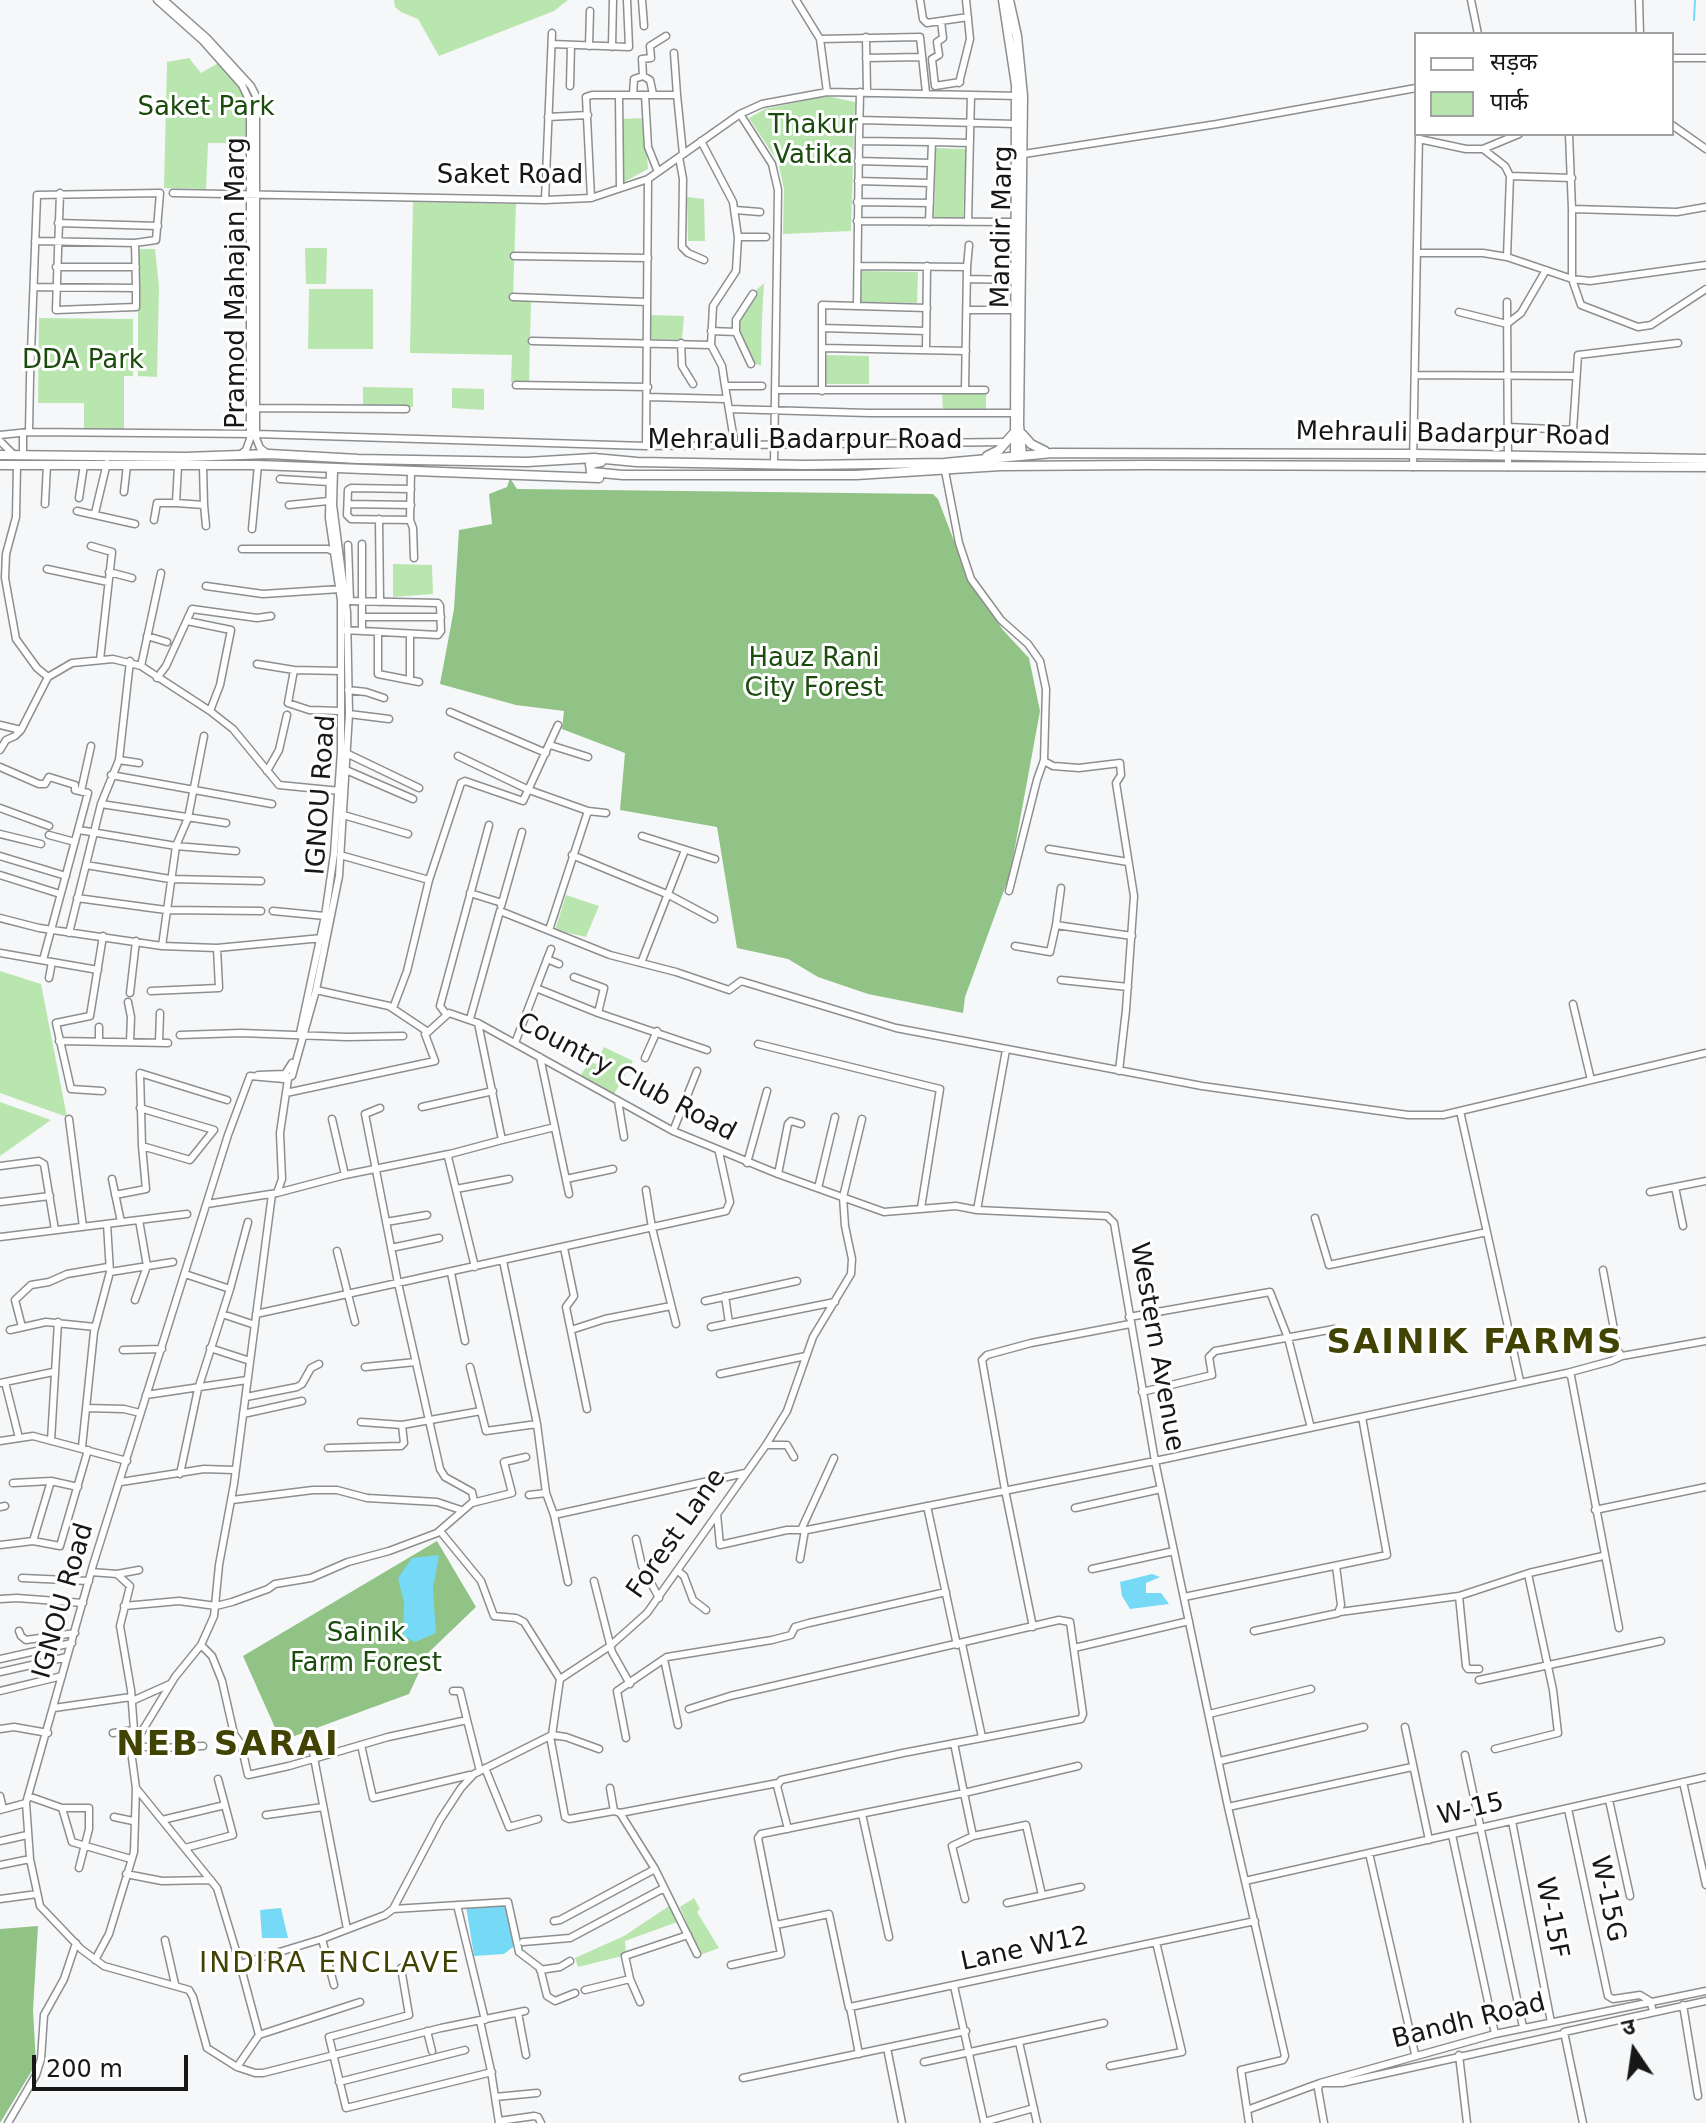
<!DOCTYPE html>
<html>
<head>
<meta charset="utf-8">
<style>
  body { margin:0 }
  #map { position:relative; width:1706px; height:2123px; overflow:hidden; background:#f6f7f8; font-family:"DejaVu Sans","Noto Sans Devanagari",sans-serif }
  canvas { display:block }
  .legend { position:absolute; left:1414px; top:32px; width:260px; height:104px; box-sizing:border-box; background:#fff; border:2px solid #a2a2a2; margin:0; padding:10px 14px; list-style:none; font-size:24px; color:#171717 }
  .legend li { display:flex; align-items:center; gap:16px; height:40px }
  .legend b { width:40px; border:2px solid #a2a2a2 }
  .north { position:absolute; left:1594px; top:2011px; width:80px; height:80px; -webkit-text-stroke:6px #fff; paint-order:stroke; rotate:347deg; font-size:22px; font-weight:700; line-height:32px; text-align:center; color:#171717 }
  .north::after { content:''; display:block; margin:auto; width:28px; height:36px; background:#171717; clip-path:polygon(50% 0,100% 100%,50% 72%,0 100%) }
  .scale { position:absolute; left:32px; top:2055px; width:156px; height:36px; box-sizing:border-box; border:4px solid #171717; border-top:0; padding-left:10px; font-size:24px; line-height:28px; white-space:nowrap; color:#171717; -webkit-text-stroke:6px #fff; paint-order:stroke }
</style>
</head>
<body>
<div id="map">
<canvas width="1706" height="2123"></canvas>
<ul class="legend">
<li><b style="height:10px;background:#fff"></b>सड़क</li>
<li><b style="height:22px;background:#b9e6af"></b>पार्क</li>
</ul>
<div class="north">उ</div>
<div class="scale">200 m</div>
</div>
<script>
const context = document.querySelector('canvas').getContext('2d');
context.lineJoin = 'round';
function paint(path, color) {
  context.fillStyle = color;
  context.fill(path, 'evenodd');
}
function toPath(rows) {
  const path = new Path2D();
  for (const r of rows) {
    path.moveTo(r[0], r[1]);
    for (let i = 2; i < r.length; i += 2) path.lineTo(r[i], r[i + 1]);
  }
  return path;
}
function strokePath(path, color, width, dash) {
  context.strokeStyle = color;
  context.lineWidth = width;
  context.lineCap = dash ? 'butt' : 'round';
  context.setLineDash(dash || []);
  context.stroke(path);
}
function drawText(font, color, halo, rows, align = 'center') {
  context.font = font + ' "DejaVu Sans",sans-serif';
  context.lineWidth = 6;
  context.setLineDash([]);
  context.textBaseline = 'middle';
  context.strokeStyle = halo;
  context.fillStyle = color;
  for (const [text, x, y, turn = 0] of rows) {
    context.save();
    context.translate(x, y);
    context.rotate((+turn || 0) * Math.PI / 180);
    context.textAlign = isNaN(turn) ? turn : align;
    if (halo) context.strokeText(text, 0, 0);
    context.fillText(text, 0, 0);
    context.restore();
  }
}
paint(toPath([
  [394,0,568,0,554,11,439,56,418,19,401,12,395,7],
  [189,58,201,73,220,62,245,94,247,143,208,143,206,189,164,188,167,62],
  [826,96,855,102,851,231,783,234,784,189,778,162,749,118,765,109],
  [644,118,648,169,624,182,619,119],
  [936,148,966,149,963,218,934,217],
  [687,197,704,199,705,241,688,241],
  [413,202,516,204,513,299,531,301,529,382,511,382,512,355,410,353],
  [305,248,327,248,326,284,306,284],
  [138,249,155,249,159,287,157,377,138,376],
  [862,271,918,272,917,303,861,302],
  [764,283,762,319,761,366,754,363,735,331,753,293],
  [309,289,373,289,373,349,308,349],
  [650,315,684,316,682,340,649,339],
  [39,318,133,319,133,376,124,376,124,430,84,430,84,403,38,403],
  [826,355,869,356,869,384,826,384],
  [363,387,413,388,413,407,363,406],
  [452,388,484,389,484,410,452,408],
  [986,392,986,410,943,411,942,393],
  [393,564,432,565,433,594,393,597],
  [566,895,599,906,586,937,555,930],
  [0,971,41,984,67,1117,0,1093],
  [604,1047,633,1061,614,1094,581,1075,589,1062,596,1064],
  [0,1102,51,1120,0,1156],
  [694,1898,700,1909,697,1912,719,1948,700,1955,680,1907],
  [672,1904,680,1921,625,1941,626,1955,578,1967,575,1958,624,1936]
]), '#b9e6af');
paint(toPath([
  [510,478,517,489,933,494,938,499,969,580,1003,630,1029,658,1040,711,1010,874,965,997,963,1013,868,994,818,977,788,959,737,948,717,827,620,810,625,753,562,729,564,711,516,705,440,684,454,609,459,530,492,524,489,494,507,487],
  [437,1541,476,1607,428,1653,409,1694,281,1741,243,1656],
  [38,1926,33,2010,36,2064,0,2123,0,1929]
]), '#90c385');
paint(toPath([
  [439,1555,433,1589,436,1633,415,1642,403,1636,404,1603,398,1578,412,1558],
  [1152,1574,1160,1577,1146,1583,1146,1593,1161,1593,1169,1604,1130,1609,1122,1596,1120,1582],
  [510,1901,518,1943,504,1954,474,1956,466,1906],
  [281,1908,288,1938,262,1938,260,1910]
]), '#76d9f5');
strokePath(toPath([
  [1694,20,1695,0],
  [0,1596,5,1595]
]), '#76d9f5', 2);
const minor = toPath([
  [157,0,203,41,242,85,250,102,250,439,246,450,240,455],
  [164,0,207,38,251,86,256,96,256,438,260,448,268,454],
  [642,0,644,26],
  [796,0,820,39,827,92],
  [920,0,923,19,927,23,968,17],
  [1471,0,1478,34],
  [1639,0,1640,34],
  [941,21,943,38,937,42,939,55,932,59,935,86,960,82],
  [866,37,867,92],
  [820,39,920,37,926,93],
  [552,44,629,47,627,0],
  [589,46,590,11],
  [612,47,613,0],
  [674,53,677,95],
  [866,58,922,57],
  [1672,58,1706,58],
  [643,76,642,59,651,58,650,46,666,36],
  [959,83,970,39,966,0],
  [570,86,571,45],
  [860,92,859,141,932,142],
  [619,95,620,188],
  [633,95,634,79,643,76,650,80,653,94],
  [645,95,648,147,658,172],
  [740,114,772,164,778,190,774,465],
  [548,117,588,115],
  [859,120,1016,124],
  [1672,125,1706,149],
  [1569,134,1572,209],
  [1419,139,1466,149,1483,149,1519,134],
  [1483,149,1505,166,1510,176,1507,257],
  [1024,154,1217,124,1416,88],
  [679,157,683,179,682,247,688,253,704,260],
  [858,161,931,163],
  [1510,176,1572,178],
  [858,181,930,183],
  [60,193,56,310,136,307,136,288],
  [173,193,545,200,591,198,648,179,740,114,762,104,827,92,1020,96],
  [591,198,586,97,592,95,677,95,683,154],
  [545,200,552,33],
  [857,202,930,203],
  [1706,207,1677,212,1572,209,1572,279,1590,281,1706,265],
  [735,210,760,212],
  [857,221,1015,222],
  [929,222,932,142,969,143],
  [968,222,971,95],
  [58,223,158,226],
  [738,237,766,237],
  [1418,253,1483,253,1507,257,1572,279,1581,305,1638,327,1651,325,1706,289],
  [514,256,648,258],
  [858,266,967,267,965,390],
  [56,267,136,267],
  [967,267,969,245],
  [967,279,1014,280],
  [34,287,136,288,135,243],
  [513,297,647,302],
  [1507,302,1508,467],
  [857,306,859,141],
  [967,310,1014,310],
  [1459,312,1507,324,1521,313,1546,270],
  [822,328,926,331],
  [711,331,736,332],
  [532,341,711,345,713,306,736,271,738,237,733,202,701,141],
  [681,343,682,366,693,384],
  [711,345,722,366,725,386,762,386],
  [822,348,966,351],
  [926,350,927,266],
  [751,364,736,332,736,320,753,294],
  [1415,375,1576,376],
  [516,385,648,387],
  [725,386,735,446],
  [775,390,985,390],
  [822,391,822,305,927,308],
  [647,397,726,399],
  [256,408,406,409],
  [729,409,869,413,1014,413],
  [1509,427,1573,430,1578,355,1678,343],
  [29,432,30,378,37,196,37,195,160,193,156,240,135,243,35,241],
  [0,435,29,432,256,434,646,446,1007,442],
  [0,441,14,455],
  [646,446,648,179],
  [23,456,23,433],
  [17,465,16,517,6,554,5,578,16,639,37,668,48,677],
  [1413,467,1419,134],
  [411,471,410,520,413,528,414,558],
  [945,471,959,543,971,579,1001,620,1028,644,1040,661,1046,689,1044,761,1053,766,1079,768,1120,763,1121,775,1116,783,1134,896,1126,1010,1119,1071],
  [280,479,329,482],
  [124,492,127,465],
  [79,498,84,465],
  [176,503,204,505,203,466],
  [45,504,47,465],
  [348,504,411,505],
  [204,505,206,526],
  [289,505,328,501],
  [77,511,135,524],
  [95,513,107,463],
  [379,519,380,602],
  [154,520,157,503,176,503,178,466],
  [410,520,351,519,347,515,348,490,351,488,411,489],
  [252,529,258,465],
  [362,544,362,631],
  [91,546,112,552,100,660],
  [242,549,328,549,335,552],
  [47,569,108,582],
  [109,572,132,578],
  [206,586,263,594,340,589],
  [362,617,441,617],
  [187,621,231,630,220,685,210,711],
  [344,630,438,635,441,631,440,606,438,603,350,601,348,545],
  [378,633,378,674,419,682],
  [410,634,410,679],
  [147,636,167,642],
  [257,664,294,670,341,671],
  [141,666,161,573],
  [294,670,288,703,309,710,340,711],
  [157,678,166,666,192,609,257,618,271,616],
  [348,690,366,692,384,698],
  [450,712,546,753],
  [349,714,389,719],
  [0,725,21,730],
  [550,745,588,757],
  [0,750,6,740,15,736,21,730,48,677,72,663,113,659,141,666,210,711,233,729,279,785,340,791],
  [346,753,419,788],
  [458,756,529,790,588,811,606,813],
  [119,760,139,763],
  [0,767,39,784,45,784,49,777,75,785,75,790,88,793,43,960],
  [346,770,413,799],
  [267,771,279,750,287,715],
  [111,775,272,804],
  [81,791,91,746],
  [101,804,226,823],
  [0,808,49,826],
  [340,814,408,834],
  [79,830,176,846,236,851],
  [0,834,41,844],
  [49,835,75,842],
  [642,836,715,859],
  [1049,849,1128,862],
  [340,855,429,880],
  [572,855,669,895,714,919],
  [0,856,66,876],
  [86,865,170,879,261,881],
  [0,875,60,894],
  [1009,891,1037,780,1044,760],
  [470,893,502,903,501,906],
  [77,898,166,910,261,911],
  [502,903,522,832],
  [273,911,325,916],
  [0,918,39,928,162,946,217,948,322,938],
  [1056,925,1061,888],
  [549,930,588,811],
  [69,933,101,804,119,760,130,661],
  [162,946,176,846,188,818,204,736],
  [1015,946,1050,952,1056,925,1132,936],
  [0,953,98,970],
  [547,959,559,964],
  [641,963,685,850],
  [574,977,604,988,598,1013],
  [49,978,52,962],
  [1061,980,1128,987],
  [536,988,598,1013,707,1050],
  [316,990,389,1006,428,1032,449,1013,478,1023,673,1131,778,1174,884,1212,956,1206,977,1210],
  [151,991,219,988,217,948],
  [130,993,136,941],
  [128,1002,131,1017,130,1042],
  [1573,1004,1591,1080],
  [393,1008,407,971,429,880,461,783,465,781,523,801,558,725],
  [446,1014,440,1006,489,825],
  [470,1019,500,911,610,955,676,972,729,990,741,981,896,1028,1202,1086,1408,1115,1443,1115,1706,1053],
  [300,1033,325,916,334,854,341,751,341,600,329,518,330,469],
  [180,1035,241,1033,347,1037,403,1036],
  [59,1041,168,1043],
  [99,1041,99,1027],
  [159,1042,160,1013],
  [515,1043,551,949],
  [758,1044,940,1089,921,1208],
  [1006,1050,977,1210,1107,1216,1114,1223,1155,1461,1228,1807,1285,2056,1283,2060,1241,2070,1249,2123],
  [540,1057,569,1194],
  [645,1058,657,1031],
  [258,1075,285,1074,292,1063],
  [250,1076,228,1135,93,1565,26,1803,30,1859,40,1906,81,1949,104,1966,189,1990,193,1997,207,2048,237,2067,255,2073,263,2073,441,2028,525,2011],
  [250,1076,284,1079,292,1076,316,990,339,876,349,714,347,612,333,505,334,469],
  [102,1091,71,1089,56,1023,90,1016,103,936],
  [286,1093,435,1061,425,1034],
  [618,1101,624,1137],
  [422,1107,493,1091],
  [140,1108,214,1130,190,1160,142,1146],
  [1460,1111,1520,1381],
  [69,1119,83,1227],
  [332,1119,345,1175],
  [673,1131,697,1071],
  [502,1140,555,1127],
  [747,1163,767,1091],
  [0,1166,39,1161,44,1164,55,1230],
  [778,1174,788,1124,791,1121,801,1124],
  [112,1179,121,1222],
  [566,1179,613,1169],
  [1675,1187,1683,1226],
  [818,1188,835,1117],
  [456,1189,509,1179],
  [646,1190,652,1228,676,1324],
  [1650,1192,1706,1181],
  [277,1193,282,1179,280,1133,288,1079],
  [115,1195,146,1189,142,1146,140,1073,227,1100],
  [0,1202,50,1196],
  [207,1204,277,1193,345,1175,449,1154],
  [1315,1218,1329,1265,1487,1232],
  [386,1222,427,1215],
  [0,1237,187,1214],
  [391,1248,439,1238],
  [564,1248,574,1296,566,1307,587,1409],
  [337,1251,355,1322],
  [503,1261,537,1424,546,1493],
  [475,1267,448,1157,450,1154,502,1140,478,1023],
  [1603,1270,1618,1351,1622,1356,1706,1341],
  [110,1272,173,1262],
  [451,1273,465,1341],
  [185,1274,230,1289],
  [725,1296,729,1323],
  [135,1300,147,1266,139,1220],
  [705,1301,797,1281],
  [222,1314,255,1325],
  [256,1314,726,1211,730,1202,719,1152],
  [1129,1317,1270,1292,1288,1338,1311,1428],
  [22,1327,15,1300,31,1285,49,1282,67,1274,108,1267],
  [711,1327,835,1302],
  [10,1330,46,1322,95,1327],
  [571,1330,605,1319,671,1306],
  [210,1348,250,1361],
  [123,1350,162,1349],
  [365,1367,416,1362],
  [470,1367,486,1431,537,1424],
  [1567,1373,1611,1361,1622,1356],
  [720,1374,806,1356],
  [5,1382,19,1438],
  [0,1383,53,1372],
  [1142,1392,1212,1375,1209,1357,1215,1351,1334,1329],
  [146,1395,247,1380],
  [246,1397,297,1387,302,1384,311,1368,319,1364],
  [86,1408,124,1409,140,1413],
  [243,1414,302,1401],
  [361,1422,402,1425,481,1411],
  [0,1441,33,1436,127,1461],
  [51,1441,58,1322],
  [766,1445,787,1445,794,1457],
  [82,1447,94,1332,110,1272,107,1224],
  [328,1448,401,1446,404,1443,402,1425],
  [180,1474,198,1389,230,1289,248,1222],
  [121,1482,204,1469,234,1470],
  [13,1483,51,1481],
  [529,1495,546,1493,554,1515,568,1582],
  [232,1500,313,1490,337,1490,367,1498,437,1502,461,1510],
  [472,1503,512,1493,504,1462,526,1457],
  [927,1506,957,1645],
  [0,1507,5,1506],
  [1075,1508,1161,1489],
  [1595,1510,1706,1487],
  [717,1514,720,1545,787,1530,807,1530,1155,1461,1567,1373,1571,1376,1619,1628],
  [554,1515,745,1473],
  [801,1530,834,1458],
  [440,1531,481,1581,494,1616,516,1618,524,1622,560,1679],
  [636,1539,642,1566,659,1598],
  [33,1541,51,1481,78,1487],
  [0,1545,33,1541,60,1546,88,1450],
  [800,1559,805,1530],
  [1092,1569,1174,1551],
  [678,1571,684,1576,693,1600,706,1610],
  [91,1572,117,1574,130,1586,120,1626,131,1690,134,1730,131,1751,136,1788,134,1852,109,1934,95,1960],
  [117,1574,139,1570],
  [22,1578,89,1581],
  [594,1581,612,1652,630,1684],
  [1184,1597,1387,1555,1362,1417],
  [0,1599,17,1598,83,1603],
  [124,1606,179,1601,216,1606,232,1602,268,1589,275,1584,311,1578,348,1562,389,1551,437,1533,474,1501,472,1492,445,1477,440,1469,398,1283,365,1114,380,1108],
  [1340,1612,1459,1596],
  [1033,1627,1005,1490,982,1360,987,1355,1031,1343,1130,1324],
  [19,1631,21,1636,26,1640,75,1633],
  [1254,1631,1338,1613,1341,1605,1336,1566],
  [962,1644,982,1737],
  [201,1645,212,1656,222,1681,234,1734,241,1744,248,1775,289,1766,388,1737,467,1720,480,1771],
  [1074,1648,1189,1621],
  [0,1659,72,1643],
  [664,1659,678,1725],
  [1479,1669,1468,1669,1466,1666,1459,1596,1529,1573,1603,1556],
  [0,1672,67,1657],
  [1479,1680,1661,1641],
  [0,1691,62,1676],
  [453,1691,460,1691,467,1720],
  [132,1701,170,1684],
  [54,1708,131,1697],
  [689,1709,730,1696,1059,1620,1070,1622,1083,1714,1081,1719,903,1753,781,1780,777,1786,788,1829],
  [1209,1714,1311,1689],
  [1405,1727,1429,1840],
  [0,1729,14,1727,48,1733],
  [113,1733,134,1730],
  [552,1735,566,1737,599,1749],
  [550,1736,565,1817,569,1819,614,1811,620,1813,655,1869,697,1954],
  [310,1737,347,1929],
  [626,1738,617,1691,667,1657,772,1640,791,1635,795,1627,809,1623,946,1592],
  [954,1743,964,1793,1078,1766],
  [361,1745,373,1798,470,1775],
  [133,1746,175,1677,201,1645,214,1616,219,1565,234,1484,272,1194],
  [133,1746,161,1748,203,1746],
  [1495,1749,1558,1733,1553,1690,1528,1574],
  [1465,1755,1523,2027],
  [1220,1761,1364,1727],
  [485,1768,509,1827,538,1819],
  [1683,1782,1706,1885],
  [136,1788,217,1888,240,1964],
  [610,1788,614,1811],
  [0,1796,3,1809],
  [28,1796,62,1808,89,1808,89,1829,79,1868],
  [1609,1800,1630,1896],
  [1228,1807,1412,1767],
  [62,1808,72,1842,131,1859],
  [1568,1809,1608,1996,1613,1999,1640,1995,1650,2001,1653,2011],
  [0,1810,26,1803],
  [620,1813,778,1783],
  [862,1814,889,1937],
  [266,1815,323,1807],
  [114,1817,133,1821],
  [162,1820,225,1805],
  [1512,1821,1551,2022],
  [1452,1835,1495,2034],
  [0,1841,27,1835],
  [185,1848,233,1835,218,1779],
  [1369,1853,1415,2054],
  [0,1865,30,1859],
  [126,1874,162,1881,211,1880],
  [1245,1881,1706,1777],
  [0,1899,37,1894],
  [965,1899,952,1846,973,1836],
  [1007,1903,1081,1887],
  [457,1905,485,2020],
  [393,1909,508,1902,519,1952,540,1968,547,1996,555,2001,575,1993],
  [554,1921,560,1920,655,1869],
  [776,1925,829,1914,849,2008],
  [322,1939,334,1985],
  [165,1940,175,1984],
  [523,1942,570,1938,664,1888],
  [731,1965,781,1954,758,1838,761,1834,964,1793,973,1836,1026,1825,1042,1895],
  [401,1968,409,2015,329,2037,346,2108,492,2072],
  [540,1970,560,1967,570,1961],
  [954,1986,984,2122,1034,2108],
  [585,1990,630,1979],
  [640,2002,630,1979,625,1956,688,1935],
  [1683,2005,1698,2096],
  [518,2013,526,2055],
  [480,2021,491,2071,499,2123],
  [427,2031,432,2051],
  [259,2035,240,1964,322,1939,385,1915,393,1909,440,1820,461,1788,474,1774,552,1735,560,1679,610,1646,647,1613,766,1445,787,1411,813,1337,851,1274,852,1259,845,1226,843,1197,862,1119],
  [1019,2042,1037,2123],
  [887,2048,902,2123],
  [859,2054,850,2007,1255,1921],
  [1459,2055,1467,2123],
  [924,2062,1104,2023],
  [1110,2066,1182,2052,1156,1942],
  [237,2067,259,2035,360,2002],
  [743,2078,966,2031],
  [339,2082,465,2050],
  [495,2097,537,2093],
  [1247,2110,1320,2083,1495,2034,1706,1991],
  [499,2121,534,2116,538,2117,541,2123],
  [8,2123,36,2075,41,2059,44,2015,64,1979,76,1943],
  [1324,2123,1318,2089,1320,2083,1342,2083,1563,2034],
  [1583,2123,1564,2032,1706,2001]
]);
const major = toPath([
  [1003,0,1016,85,1015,455],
  [1009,0,1017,36,1023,96,1019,425,1022,455],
  [1022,434,1031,444,1045,451],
  [0,455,185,457,269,454,358,459,527,462,594,458,637,462,806,465,944,463,1053,453,1414,454,1706,459],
  [987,456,999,450,1013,434],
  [601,462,590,464,591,472,623,475,856,475,1001,466,1146,465,1706,467],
  [0,465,258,465,599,478]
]);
strokePath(minor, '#8d8e8f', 9);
strokePath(major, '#8d8e8f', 11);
strokePath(minor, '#fff', 6);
strokePath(major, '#fff', 8);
drawText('26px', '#1b4c0e', '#fff', [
  ["Saket Park",206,108],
  ["Thakur",813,126],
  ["Vatika",813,156],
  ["DDA Park",83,361],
  ["Hauz Rani",814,659],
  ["City Forest",814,689],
  ["Sainik",366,1634],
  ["Farm Forest",366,1664]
]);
drawText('26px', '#171717', '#fff', [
  ["Saket Road",510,176],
  ["Mandir Marg",1003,227,-89],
  ["Pramod Mahajan Marg",237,283,-90],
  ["Mehrauli Badarpur Road",1453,435,1],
  ["Mehrauli Badarpur Road",805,441],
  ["IGNOU Road",322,795,-86],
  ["Country Club Road",626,1078,28],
  ["Western Avenue",1156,1347,80],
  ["Forest Lane",677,1534,-55],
  ["IGNOU Road",64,1601,-74],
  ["W-15",1471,1810,-13],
  ["W-15G",1607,1899,78],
  ["W-15F",1551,1918,79],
  ["Lane W12",1025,1950,-12],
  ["Bandh Road",1469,2022,-14]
]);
context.letterSpacing = '2px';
drawText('28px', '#404302', '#fff', [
  ["INDIRA ENCLAVE",330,1965]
]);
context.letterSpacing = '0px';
context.letterSpacing = '2px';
drawText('bold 34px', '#404302', '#fff', [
  ["SAINIK FARMS",1475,1344],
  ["NEB SARAI",228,1746]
]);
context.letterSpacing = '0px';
</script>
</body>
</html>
